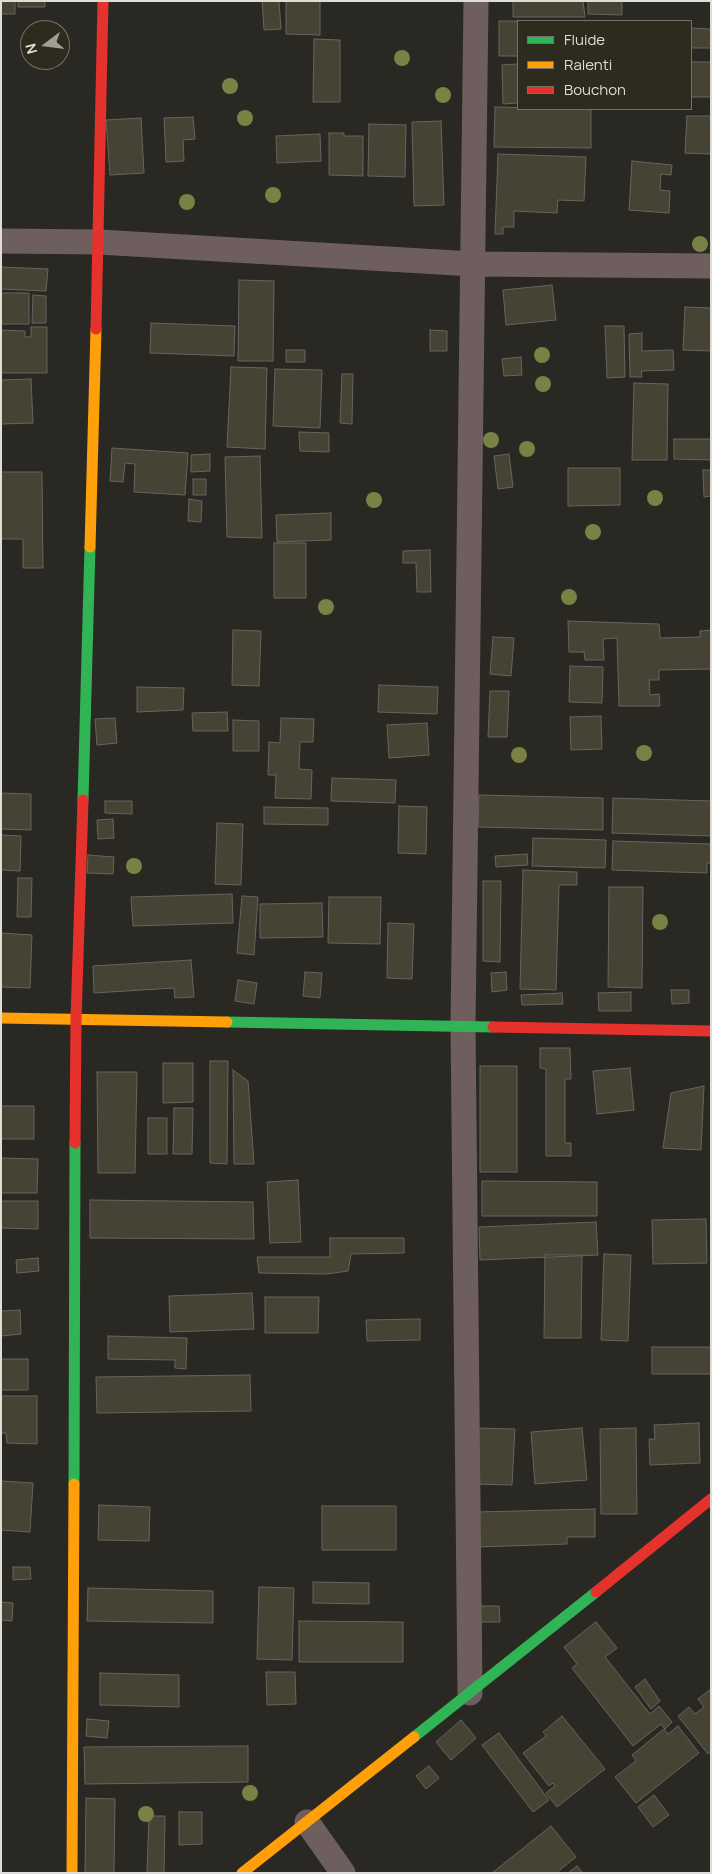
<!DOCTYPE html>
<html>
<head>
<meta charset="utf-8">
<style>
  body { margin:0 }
  #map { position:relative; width:712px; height:1874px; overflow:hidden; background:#2a2822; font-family:Manrope,sans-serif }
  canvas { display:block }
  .frame { position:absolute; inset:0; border:2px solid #dfded6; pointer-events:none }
  .legend { position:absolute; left:517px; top:20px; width:175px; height:90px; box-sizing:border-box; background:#2d2a1e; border:1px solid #747268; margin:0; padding:6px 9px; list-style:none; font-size:15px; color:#dfded6 }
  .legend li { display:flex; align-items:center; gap:10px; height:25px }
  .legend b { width:25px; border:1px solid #747268 }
  .north { position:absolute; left:20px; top:20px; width:50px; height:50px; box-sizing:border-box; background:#2d2a1e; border:1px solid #747268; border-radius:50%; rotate:255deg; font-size:14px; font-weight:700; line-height:20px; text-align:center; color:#dfded6 }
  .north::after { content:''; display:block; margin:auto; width:18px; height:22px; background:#a09e97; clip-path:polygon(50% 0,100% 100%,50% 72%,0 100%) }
</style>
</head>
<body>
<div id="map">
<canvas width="712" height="1874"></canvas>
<div class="frame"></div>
<ul class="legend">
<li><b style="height:6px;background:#30b455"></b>Fluide</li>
<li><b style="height:6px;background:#ff9f0a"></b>Ralenti</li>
<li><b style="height:6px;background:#e5322d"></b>Bouchon</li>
</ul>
<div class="north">N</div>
</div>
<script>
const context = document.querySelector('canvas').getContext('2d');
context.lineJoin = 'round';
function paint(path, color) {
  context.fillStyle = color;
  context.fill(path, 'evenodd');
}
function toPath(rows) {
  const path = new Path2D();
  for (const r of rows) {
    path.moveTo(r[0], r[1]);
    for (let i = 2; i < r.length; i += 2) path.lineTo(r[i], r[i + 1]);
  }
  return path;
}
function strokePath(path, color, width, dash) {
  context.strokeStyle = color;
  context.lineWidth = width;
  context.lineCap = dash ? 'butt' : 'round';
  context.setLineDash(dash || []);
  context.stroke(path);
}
const building = toPath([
  [1,1,15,1,15,14,1,14,1,1],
  [18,1,45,1,45,7,18,7,18,1],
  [262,1,279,1,281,29,264,30,262,1],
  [286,1,320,1,320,35,286,34,286,1],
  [513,1,583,1,585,17,513,17,513,1],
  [588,1,622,1,622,15,588,14,588,1],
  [499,21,621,21,518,21,518,56,499,56,499,21],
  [691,28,711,29,711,48,691,48,691,28],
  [314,39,340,40,340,102,313,102,314,39],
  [691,62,711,62,711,97,691,97,691,62],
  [518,64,518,103,503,104,502,65,518,64],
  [495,107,591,109,591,148,494,147,495,107],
  [687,116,711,116,711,154,685,153,687,116],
  [193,117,195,139,183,140,184,161,166,162,164,118,193,117],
  [141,118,144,173,110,175,106,120,141,118],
  [441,121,444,205,414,206,412,122,441,121],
  [369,124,406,125,405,177,368,176,369,124],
  [329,133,344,133,344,136,363,136,363,176,329,175,329,133],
  [320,134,321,161,277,163,276,136,320,134],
  [498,154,586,157,584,201,558,200,557,213,514,211,514,227,503,227,503,234,495,234,498,154],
  [632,161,672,165,671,175,661,174,660,190,670,191,669,213,629,210,632,161],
  [1,267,48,269,46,291,1,289,1,267],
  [239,280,274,281,273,361,238,361,239,280],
  [552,285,556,320,506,325,503,290,552,285],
  [1,293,29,293,29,324,1,324,1,293],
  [33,295,46,296,46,323,32,323,33,295],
  [685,307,711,308,711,351,683,350,685,307],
  [151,323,235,326,234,356,150,353,151,323],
  [605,326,624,326,625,377,607,378,605,326],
  [31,327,47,327,47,373,1,373,1,330,25,331,25,337,31,337,31,327],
  [430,330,447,331,447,351,430,351,430,330],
  [642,333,642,351,673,350,674,370,641,371,642,377,630,377,629,334,642,333],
  [286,350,305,350,305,362,286,362,286,350],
  [521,357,522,375,504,376,502,359,521,357],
  [231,367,267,368,265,449,227,447,231,367],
  [275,369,322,370,320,428,273,426,275,369],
  [342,374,353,374,352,424,340,423,342,374],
  [31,379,33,423,1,424,1,380,31,379],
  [634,383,668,384,667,460,632,460,634,383],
  [299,432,329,433,329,452,300,451,299,432],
  [674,439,711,439,711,460,674,459,674,439],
  [112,448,188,453,185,495,134,492,135,464,125,463,123,482,110,481,112,448],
  [210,454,210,471,191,472,191,455,210,454],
  [509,454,513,487,498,489,494,456,509,454],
  [260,456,262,538,227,537,225,457,260,456],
  [568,468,620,468,620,505,568,506,568,468],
  [703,470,711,470,711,496,704,497,703,470],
  [1,472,42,472,43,568,23,568,23,539,1,539,1,472],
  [193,479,206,479,206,495,193,495,193,479],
  [189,499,202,501,201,522,188,521,189,499],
  [331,513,331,540,277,542,276,515,331,513],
  [274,543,306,543,306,598,274,598,274,543],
  [430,550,431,592,417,592,416,563,403,563,403,551,430,550],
  [568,621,659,624,660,638,700,637,700,631,711,630,711,669,659,670,659,680,649,680,650,695,659,694,660,706,619,706,617,638,603,639,604,660,585,660,584,652,569,652,568,621],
  [233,630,261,631,259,686,232,685,233,630],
  [493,637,514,638,511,676,490,674,493,637],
  [570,666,603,667,602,703,569,702,570,666],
  [379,685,438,687,437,714,378,712,379,685],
  [137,687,184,688,183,710,137,712,137,687],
  [490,691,509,691,507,737,488,737,490,691],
  [227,712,228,731,193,731,192,713,227,712],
  [601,716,602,749,571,750,570,717,601,716],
  [115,718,117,743,97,745,95,719,115,718],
  [281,718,314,719,313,742,300,742,299,769,312,770,311,799,275,798,276,775,268,775,269,742,280,743,281,718],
  [233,720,259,721,259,751,233,751,233,720],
  [427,723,429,755,389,758,387,725,427,723],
  [332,778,396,780,395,803,331,801,332,778],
  [1,793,31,794,31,830,1,829,1,793],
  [479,795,603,798,603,830,478,827,479,795],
  [613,798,711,801,711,836,612,833,613,798],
  [105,801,132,801,132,814,105,813,105,801],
  [399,806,427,807,426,854,398,853,399,806],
  [264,807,328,808,328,825,264,824,264,807],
  [113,819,114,838,98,839,97,820,113,819],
  [217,823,243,824,241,885,215,884,217,823],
  [1,835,21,836,20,871,1,870,1,835],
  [533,838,606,840,605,868,532,866,533,838],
  [613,841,711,844,711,863,707,863,707,873,612,870,613,841],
  [527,854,528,865,496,867,495,856,527,854],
  [88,855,114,857,113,874,87,873,88,855],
  [523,870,577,872,577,885,559,885,556,990,520,989,523,870],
  [18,878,32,878,31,917,17,917,18,878],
  [483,881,501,881,500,962,483,961,483,881],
  [609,887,643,887,642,988,608,987,609,887],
  [232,894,233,923,133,926,131,897,232,894],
  [242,896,258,897,254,955,237,953,242,896],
  [329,897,381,897,380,944,328,943,329,897],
  [322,903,323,937,260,938,260,904,322,903],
  [388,923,414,924,412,979,387,978,388,923],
  [1,933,32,935,30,988,1,987,1,933],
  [191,960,194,997,175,998,174,988,94,993,93,966,191,960],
  [305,972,322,973,320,998,303,996,305,972],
  [506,972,507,990,492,992,491,973,506,972],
  [238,980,257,983,254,1004,235,1001,238,980],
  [671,990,689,990,689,1003,672,1004,671,990],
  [631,992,631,1011,599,1011,598,993,631,992],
  [562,993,563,1004,522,1005,521,995,562,993],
  [540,1048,570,1048,571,1079,565,1079,565,1143,571,1143,571,1156,546,1156,546,1069,540,1068,540,1048],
  [210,1061,228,1061,227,1164,210,1163,210,1061],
  [163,1063,193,1063,193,1102,163,1103,163,1063],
  [480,1066,517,1066,517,1172,480,1172,480,1066],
  [630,1068,634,1110,597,1114,593,1071,630,1068],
  [233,1070,248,1081,254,1164,234,1164,233,1070],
  [97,1072,137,1072,135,1173,98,1173,97,1072],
  [704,1086,701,1150,663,1148,671,1093,704,1086],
  [1,1106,34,1106,34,1139,1,1139,1,1106],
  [174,1108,193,1108,192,1154,173,1154,174,1108],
  [148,1118,167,1118,167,1154,148,1154,148,1118],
  [1,1158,38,1159,37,1193,1,1193,1,1158],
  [298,1180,301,1242,270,1243,267,1182,298,1180],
  [482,1181,597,1182,597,1216,482,1216,482,1181],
  [90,1200,253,1202,254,1239,90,1238,90,1200],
  [1,1201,38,1201,38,1229,1,1228,1,1201],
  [706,1219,707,1263,653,1264,652,1220,706,1219],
  [596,1222,598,1255,480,1260,479,1227,596,1222],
  [330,1238,404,1238,404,1253,351,1254,348,1271,327,1274,259,1273,257,1257,330,1257,330,1238],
  [604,1254,631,1255,628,1341,601,1340,604,1254],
  [545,1255,582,1255,581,1338,544,1338,545,1255],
  [38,1258,39,1271,17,1273,16,1260,38,1258],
  [252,1293,254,1329,170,1332,169,1296,252,1293],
  [265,1297,319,1297,318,1333,265,1333,265,1297],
  [20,1310,21,1334,1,1336,1,1311,20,1310],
  [420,1319,420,1340,367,1341,366,1320,420,1319],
  [108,1336,187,1338,186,1369,175,1368,175,1360,108,1359,108,1336],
  [652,1347,711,1347,711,1374,652,1374,652,1347],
  [1,1359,28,1359,28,1390,1,1390,1,1359],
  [250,1375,251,1411,97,1413,96,1377,250,1375],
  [1,1396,37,1396,37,1444,7,1443,6,1433,1,1433,1,1396],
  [699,1423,700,1463,650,1465,649,1439,655,1439,654,1425,699,1423],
  [477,1428,515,1429,512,1485,475,1484,477,1428],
  [582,1428,587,1480,535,1484,531,1432,582,1428],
  [636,1428,637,1514,601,1514,600,1429,636,1428],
  [1,1481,33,1483,30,1532,1,1530,1,1481],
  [99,1505,150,1507,149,1541,98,1540,99,1505],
  [322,1506,396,1506,396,1550,322,1550,322,1506],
  [595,1509,595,1537,567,1537,567,1544,477,1547,476,1512,595,1509],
  [13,1567,30,1567,31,1579,13,1580,13,1567],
  [313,1582,369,1583,369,1604,313,1603,313,1582],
  [259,1587,294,1588,292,1660,257,1659,259,1587],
  [88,1588,213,1591,213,1623,87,1621,88,1588],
  [1,1602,13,1603,12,1621,1,1620,1,1602],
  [471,1606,499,1606,500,1622,471,1622,471,1606],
  [299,1621,403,1622,403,1662,299,1662,299,1621],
  [596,1622,617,1648,605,1657,650,1714,659,1706,672,1722,665,1729,661,1724,633,1746,572,1668,577,1664,564,1647,596,1622],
  [266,1672,295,1672,296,1704,267,1705,266,1672],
  [100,1673,179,1675,179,1707,100,1705,100,1673],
  [645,1679,660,1701,651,1709,635,1687,645,1679],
  [711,1689,711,1751,708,1754,678,1716,689,1707,695,1714,704,1707,698,1699,711,1689],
  [562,1716,605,1769,557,1807,546,1793,555,1786,553,1783,549,1786,523,1753,546,1736,543,1732,562,1716],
  [87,1719,109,1721,107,1738,86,1736,87,1719],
  [461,1720,476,1738,451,1760,436,1742,461,1720],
  [678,1726,699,1753,636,1803,615,1777,636,1761,632,1755,664,1729,668,1734,678,1726],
  [499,1733,549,1800,533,1812,482,1745,499,1733],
  [248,1746,248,1782,85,1784,84,1747,248,1746],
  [429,1766,439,1778,426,1789,416,1776,429,1766],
  [654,1795,669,1815,653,1827,638,1807,654,1795],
  [86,1798,115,1799,114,1873,85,1873,86,1798],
  [179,1812,202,1812,202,1844,179,1845,179,1812],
  [149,1816,165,1816,164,1873,147,1873,149,1816],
  [551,1826,576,1857,556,1873,492,1873,551,1826],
  [577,1866,583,1873,568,1873,577,1866]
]);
paint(building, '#464234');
strokePath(building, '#666560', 1);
strokePath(toPath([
  [1,241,99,242,473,264,711,266],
  [470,1693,463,1026,476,1],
  [307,1822,343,1873]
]), '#6e5f5e', 25);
strokePath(toPath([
  [83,800,90,547],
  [227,1022,493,1027],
  [74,1484,75,1143],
  [414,1737,596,1592]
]), '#30b455', 11);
strokePath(toPath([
  [90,547,96,329],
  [1,1018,227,1022],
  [72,1873,74,1484],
  [242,1873,414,1737]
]), '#ff9f0a', 11);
strokePath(toPath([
  [96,329,103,1],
  [493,1027,711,1031],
  [75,1143,76,1020,83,800],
  [596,1592,711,1499]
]), '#e5322d', 11);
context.fillStyle = '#7a8144';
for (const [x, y] of [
  [402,58],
  [230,86],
  [443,95],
  [245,118],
  [273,195],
  [187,202],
  [700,244],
  [542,355],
  [543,384],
  [491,440],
  [527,449],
  [655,498],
  [374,500],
  [593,532],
  [569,597],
  [326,607],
  [644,753],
  [519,755],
  [134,866],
  [660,922],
  [250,1793],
  [146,1814]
]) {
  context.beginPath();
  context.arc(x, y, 8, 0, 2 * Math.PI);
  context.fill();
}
</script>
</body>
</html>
